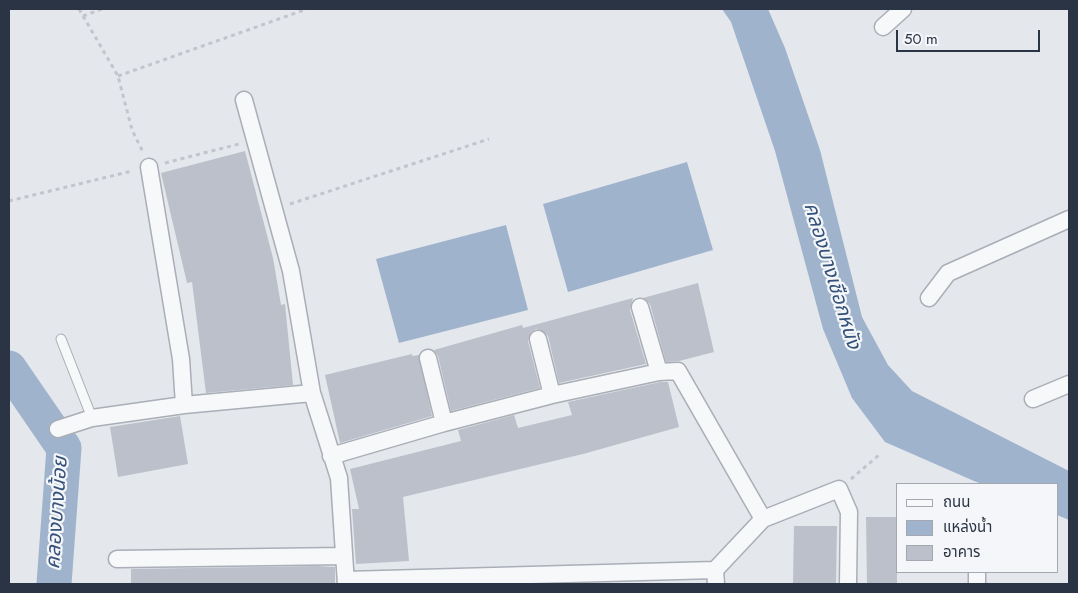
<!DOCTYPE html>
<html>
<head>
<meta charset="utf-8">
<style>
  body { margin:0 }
  #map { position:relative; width:1078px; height:593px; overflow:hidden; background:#e4e7ec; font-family:Jost,"Noto Sans Thai",sans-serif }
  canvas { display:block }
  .frame { position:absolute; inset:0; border:10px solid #2b3445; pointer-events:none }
  .legend { position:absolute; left:896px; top:483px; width:162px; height:90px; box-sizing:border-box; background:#f4f6f9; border:1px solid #a4a8b1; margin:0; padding:6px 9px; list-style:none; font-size:15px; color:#2b3445 }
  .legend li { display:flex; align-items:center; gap:10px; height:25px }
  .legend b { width:25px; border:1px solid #a4a8b1 }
  .scale { position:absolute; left:896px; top:30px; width:144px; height:22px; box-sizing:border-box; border:2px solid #2b3445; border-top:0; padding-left:6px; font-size:15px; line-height:18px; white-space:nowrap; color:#2b3445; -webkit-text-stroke:4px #f4f6f9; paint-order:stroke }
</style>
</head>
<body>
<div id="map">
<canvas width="1078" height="593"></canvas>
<div class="frame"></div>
<ul class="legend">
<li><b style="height:6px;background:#f7f8fa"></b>ถนน</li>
<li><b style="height:14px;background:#9fb4cc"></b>แหล่งน้ำ</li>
<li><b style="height:14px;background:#bbc0ca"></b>อาคาร</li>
</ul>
<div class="scale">50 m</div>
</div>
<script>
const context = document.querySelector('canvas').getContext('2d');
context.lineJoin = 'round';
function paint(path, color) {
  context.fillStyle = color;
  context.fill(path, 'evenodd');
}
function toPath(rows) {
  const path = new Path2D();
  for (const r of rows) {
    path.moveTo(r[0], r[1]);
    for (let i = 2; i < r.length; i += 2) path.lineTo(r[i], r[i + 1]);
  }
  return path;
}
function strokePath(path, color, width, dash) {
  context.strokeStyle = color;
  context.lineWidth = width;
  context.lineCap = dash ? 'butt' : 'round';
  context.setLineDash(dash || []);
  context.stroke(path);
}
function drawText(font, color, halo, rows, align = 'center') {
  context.font = font + ' Jost,"Noto Sans Thai",sans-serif';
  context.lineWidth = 4.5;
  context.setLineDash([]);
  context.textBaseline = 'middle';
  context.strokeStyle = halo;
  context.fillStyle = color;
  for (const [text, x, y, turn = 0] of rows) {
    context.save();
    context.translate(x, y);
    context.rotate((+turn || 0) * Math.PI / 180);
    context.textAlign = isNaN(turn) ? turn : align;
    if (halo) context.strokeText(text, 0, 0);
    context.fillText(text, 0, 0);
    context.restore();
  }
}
paint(toPath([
  [722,9,768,9,785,48,820,150,862,317,888,365,912,391,1069,471,1069,520,1057,515,1057,484,982,484,974,481,885,442,852,398,823,329,775,151,731,22],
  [687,162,713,250,568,292,543,204],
  [506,225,528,310,399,343,376,259]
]), '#9fb4cc');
strokePath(toPath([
  [9,368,64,448,54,584]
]), '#9fb4cc', 35);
paint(toPath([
  [245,151,273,258,281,305,285,304,293,385,206,393,192,282,187,283,161,173],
  [698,283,714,352,679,361,666,362,650,304,643,298],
  [633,298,630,310,646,364,559,383,548,336,541,330,536,329,531,332,528,341,540,388,451,411,438,356,434,350,522,325,523,328],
  [412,354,412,356,419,355,432,416,340,443,325,375],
  [660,382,668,382,679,427,583,454,403,497,409,561,356,564,352,509,359,509,350,469,461,441,458,430,514,415,518,428,572,415,568,402],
  [180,416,188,464,118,477,110,427],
  [866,517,897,517,897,583,867,583],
  [794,526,837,526,836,584,793,584],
  [318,566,335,567,335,584,131,584,131,569]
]), '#bbc0ca');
const service = toPath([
  [61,339,92,418]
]);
const minor = toPath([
  [883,27,903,9],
  [244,100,291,271,312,393,339,478,346,584],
  [149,167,181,359,184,405],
  [929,298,948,273,1069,219],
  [640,307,659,372],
  [538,339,552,395],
  [428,358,444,423],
  [1033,399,1069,384],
  [58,429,92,418,184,405,312,393],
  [331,456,444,423,552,395,659,372,678,371,763,519],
  [117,559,344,556],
  [715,570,763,519,839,489,849,512,848,584],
  [977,572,977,584],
  [346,580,715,570,716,584]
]);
strokePath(service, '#a9aeb7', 11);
strokePath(minor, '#a9aeb7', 19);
strokePath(toPath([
  [79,9,118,76,132,130,143,152],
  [83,16,102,9],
  [118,76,307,9],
  [165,163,239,144],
  [9,201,132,171],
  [290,204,489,139],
  [851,479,879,455]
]), '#c2c5cb', 3, [4, 4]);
strokePath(service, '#f7f8fa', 9);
strokePath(minor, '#f7f8fa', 16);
drawText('italic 20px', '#34527a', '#f4f6f9', [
  ["คลองบางเชือกหนัง",831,276,73],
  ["คลองบางน้อย",58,513,-86]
]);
</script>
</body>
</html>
